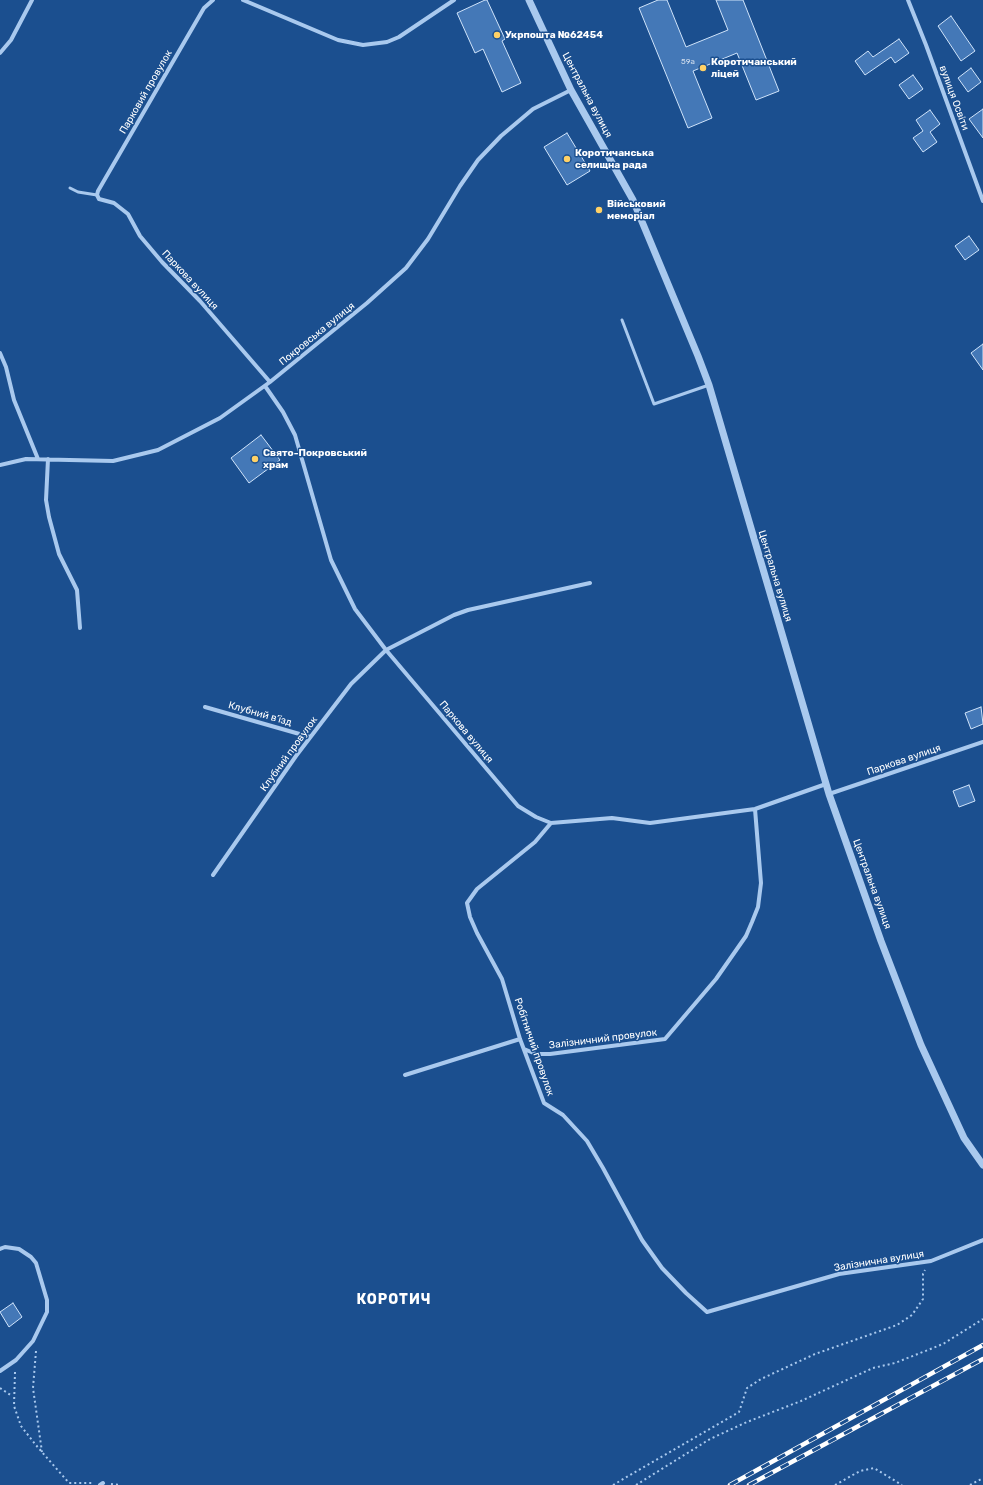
<!DOCTYPE html>
<html>
<head>
<meta charset="utf-8">
<style>
  body { margin:0 }
  canvas { display:block; background:#1b4f8f }
</style>
</head>
<body>
<canvas width="983" height="1485"></canvas>
<script>
const context = document.querySelector('canvas').getContext('2d');
context.lineJoin = 'round';
function paint(path, color) {
  context.fillStyle = color;
  context.fill(path, 'evenodd');
}
function toPath(rows) {
  const path = new Path2D();
  for (const r of rows) {
    path.moveTo(r[0], r[1]);
    for (let i = 2; i < r.length; i += 2) path.lineTo(r[i], r[i + 1]);
  }
  return path;
}
function strokePath(path, color, width, dash) {
  context.strokeStyle = color;
  context.lineWidth = width;
  context.lineCap = dash ? 'butt' : 'round';
  context.setLineDash(dash || []);
  context.stroke(path);
}
function drawText(font, color, halo, rows, align = 'center') {
  context.font = font + ' Rubik,sans-serif';
  context.lineWidth = 3;
  context.setLineDash([]);
  context.textBaseline = 'middle';
  context.strokeStyle = halo;
  context.fillStyle = color;
  for (const [text, x, y, turn = 0] of rows) {
    context.save();
    context.translate(x, y);
    context.rotate((+turn || 0) * Math.PI / 180);
    context.textAlign = isNaN(turn) ? turn : align;
    if (halo) context.strokeText(text, 0, 0);
    context.fillText(text, 0, 0);
    context.restore();
  }
}
const building = toPath([
  [485,0,487,0,505,39,502,41,521,83,502,92,483,49,475,53,457,13,485,0],
  [658,0,667,0,686,47,728,30,716,0,743,0,779,91,756,100,737,53,693,71,712,118,688,128,639,8,658,0],
  [951,16,975,51,961,61,938,26,951,16],
  [899,39,909,53,895,63,891,57,865,75,855,61,868,51,873,57,899,39],
  [971,68,981,82,968,92,958,78,971,68],
  [913,75,923,89,909,99,899,85,913,75],
  [983,109,983,138,969,119,983,109],
  [930,110,940,124,930,132,937,142,923,152,913,138,923,131,916,120,930,110],
  [567,133,590,171,567,185,544,147,567,133],
  [969,236,979,250,965,260,955,246,969,236],
  [983,344,983,370,971,353,983,344],
  [261,435,280,460,249,483,231,458,261,435],
  [981,707,983,724,971,729,965,713,981,707],
  [969,785,975,801,959,807,953,791,969,785],
  [13,1303,22,1317,9,1327,0,1312,13,1303]
]);
paint(building, '#4478b7');
strokePath(building, '#cfe3fa', 1);
strokePath(toPath([
  [36,1351,33,1388,42,1452],
  [15,1372,14,1406,21,1426,35,1444,69,1483,93,1483],
  [0,1388,12,1396],
  [111,1484,120,1485],
  [613,1485,739,1412,747,1388,761,1379,815,1354,897,1325,912,1315,923,1299,923,1274,925,1270],
  [636,1485,710,1439,747,1422,801,1401,873,1368,895,1363,943,1344,983,1319],
  [835,1485,860,1471,874,1468,902,1485],
  [970,1485,983,1478]
]), '#a9c9ee', 2, [2, 3]);
strokePath(toPath([
  [70,188,78,192,97,195],
  [622,320,654,404,709,385]
]), '#a9c9ee', 3);
strokePath(toPath([
  [213,0,204,8,98,191,97,195,99,199,114,203,128,214,140,236,162,262,200,301,270,382],
  [243,0,338,40,363,45,387,42,399,37,454,0],
  [908,0,926,45,983,201],
  [0,53,11,40,32,0],
  [0,353,6,367,14,400,38,459],
  [265,386,283,412,295,435,331,560,355,609,386,650,518,806,536,817,551,823,612,818,650,823,755,809,826,784],
  [48,459,46,500,49,517,59,554,77,590,80,628],
  [0,465,26,459,113,461,158,450,220,418,270,382,367,303,406,268,428,239,460,186,478,160,501,136,533,109,571,90],
  [205,707,310,737],
  [829,794,983,742],
  [551,823,535,842,477,889,467,903,470,917,477,933,502,979,520,1039,544,1103,563,1115,587,1141,603,1168,642,1240,662,1268,686,1293,707,1312,839,1274,931,1261,983,1240],
  [213,875,296,756,351,684,386,650,454,615,468,610,590,583],
  [524,1049,536,1054,550,1054,665,1039,716,979,746,936,752,922,758,907,761,883,755,809],
  [405,1075,520,1039],
  [0,1249,5,1247,19,1249,31,1257,36,1263,47,1300,47,1312,33,1341,16,1360,0,1371],
  [100,1485,103,1483]
]), '#a9c9ee', 4);
strokePath(toPath([
  [529,0,571,90,633,200,698,356,709,385,829,794,881,941,921,1045,964,1138,983,1165]
]), '#a9c9ee', 7);
const rail = toPath([
  [730,1485,983,1345],
  [749,1485,983,1359]
]);
strokePath(rail, '#fff', 4.5);
strokePath(rail, '#1b4f8f', 3, [9]);
for (const [x, y, r, color] of [
  [497,35,4,"#ffd166"],
  [703,68,4,"#ffd166"],
  [567,159,4,"#ffd166"],
  [599,210,4,"#ffd166"],
  [255,459,4,"#ffd166"]
]) {
  const dot = new Path2D();
  dot.arc(x, y, r, 0, 2 * Math.PI);
  context.fillStyle = color;
  context.fill(dot);
  strokePath(dot, '#1b4f8f', 1.5);
}
drawText('8px', '#d0dded', null, [
  ["59а",688,62]
]);
drawText('bold 10px', '#fff', '#1b4f8f', [
  ["Укрпошта №62454",505,35],
  ["Коротичанський",711,62],
  ["ліцей",711,74],
  ["Коротичанська",575,153],
  ["селищна рада",575,165],
  ["Військовий",607,204],
  ["меморіал",607,216],
  ["Свято-Покровський",263,453],
  ["храм",263,465]
], 'left');
drawText('10px', '#fff', '#1b4f8f', [
  ["Парковий провулок",146,92,-60],
  ["Центральна вулиця",587,95,62],
  ["вулиця Освіти",954,98,70],
  ["Паркова вулиця",190,280,47],
  ["Покровська вулиця",317,334,-39],
  ["Центральна вулиця",775,576,73],
  ["Клубний в’їзд",260,714,16],
  ["Паркова вулиця",466,732,50],
  ["Клубний провулок",289,754,-54],
  ["Паркова вулиця",904,760,-19],
  ["Центральна вулиця",872,884,70],
  ["Залізничний провулок",603,1039,-7],
  ["Робітничий провулок",534,1047,71],
  ["Залізнична вулиця",879,1261,-9]
]);
context.letterSpacing = '1px';
drawText('bold 14px', '#fff', '#1b4f8f', [
  ["КОРОТИЧ",394,1300]
]);
context.letterSpacing = '0px';
</script>
</body>
</html>
